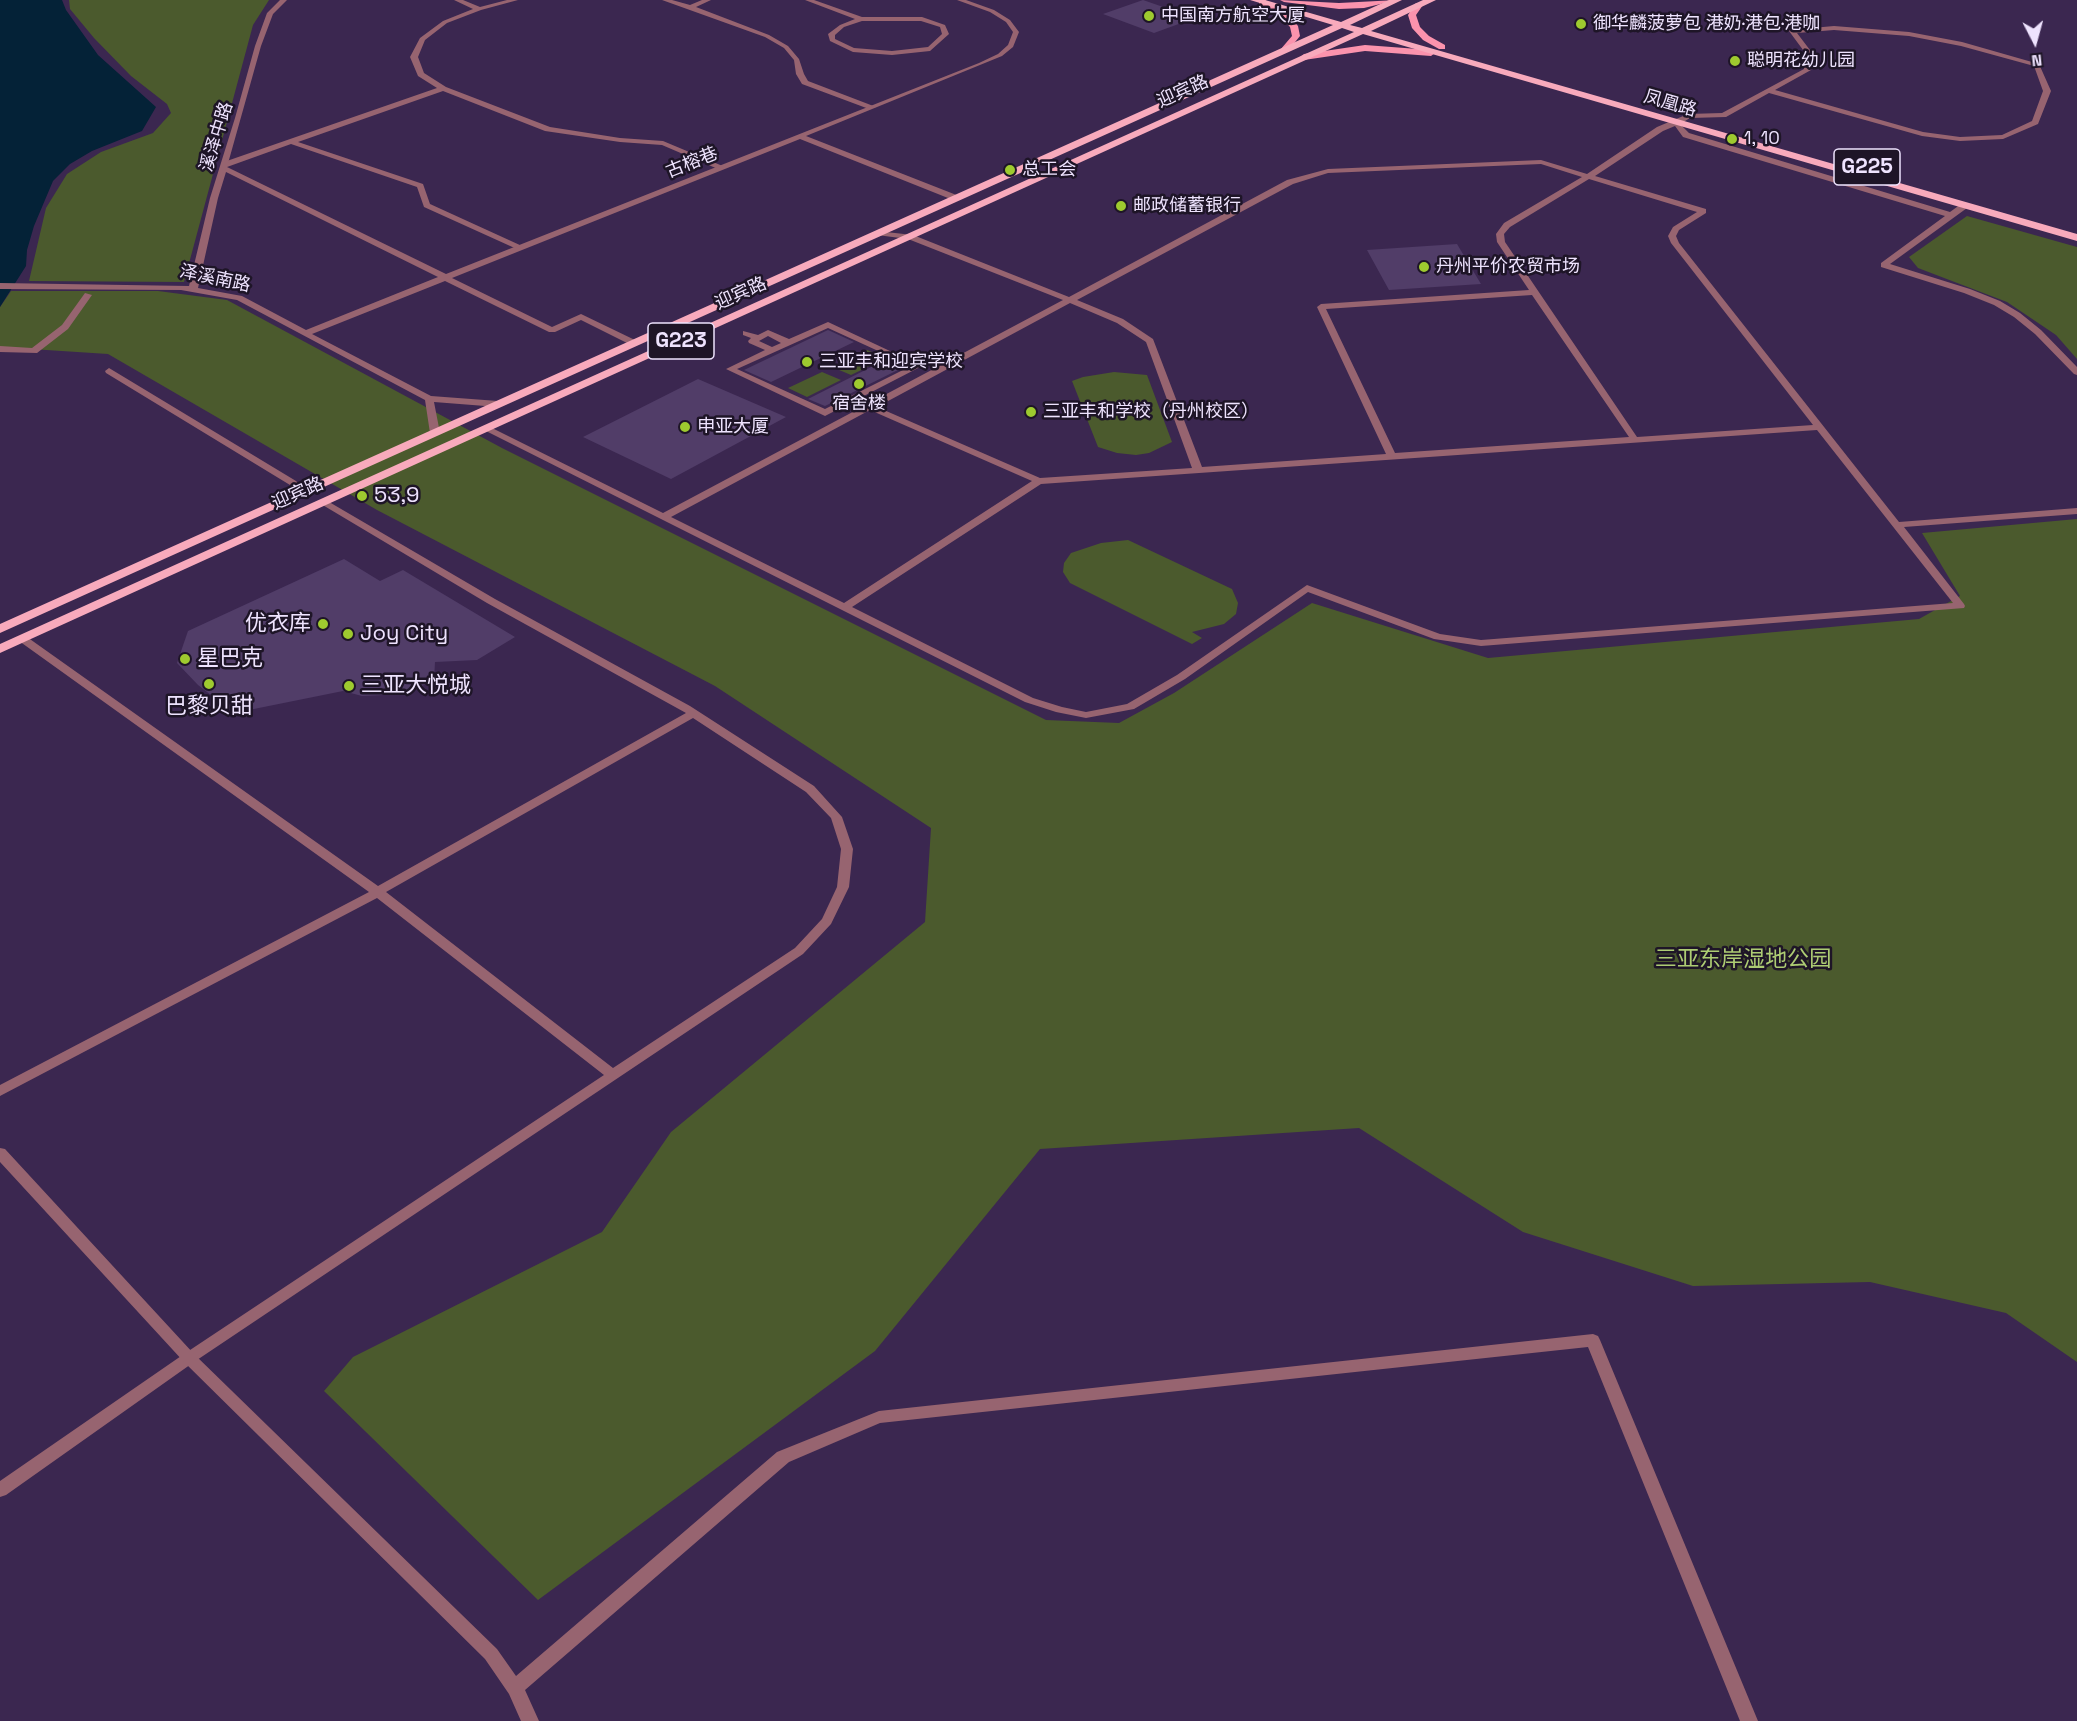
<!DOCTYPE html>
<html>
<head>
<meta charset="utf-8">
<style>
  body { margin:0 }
  #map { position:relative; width:2077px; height:1721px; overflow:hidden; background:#3b2750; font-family:"Space Grotesk",sans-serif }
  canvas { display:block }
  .north { position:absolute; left:2005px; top:12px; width:60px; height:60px; -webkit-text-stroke:4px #1e1527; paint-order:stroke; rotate:174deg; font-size:16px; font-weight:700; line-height:24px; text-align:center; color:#eee3fe }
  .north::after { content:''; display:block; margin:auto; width:21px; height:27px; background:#eee3fe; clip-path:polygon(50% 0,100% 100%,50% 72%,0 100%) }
</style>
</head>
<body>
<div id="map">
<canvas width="2077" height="1721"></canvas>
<div class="north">N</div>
</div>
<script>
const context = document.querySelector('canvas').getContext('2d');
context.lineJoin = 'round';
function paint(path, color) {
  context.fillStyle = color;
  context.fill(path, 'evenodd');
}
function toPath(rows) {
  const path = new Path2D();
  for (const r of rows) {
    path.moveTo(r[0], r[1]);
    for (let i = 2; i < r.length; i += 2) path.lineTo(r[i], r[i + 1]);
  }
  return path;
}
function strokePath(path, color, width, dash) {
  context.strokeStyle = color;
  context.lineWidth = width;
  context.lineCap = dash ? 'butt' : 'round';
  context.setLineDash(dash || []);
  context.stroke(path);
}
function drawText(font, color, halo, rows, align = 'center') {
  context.font = font + ' "Space Grotesk","Noto Sans SC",sans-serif';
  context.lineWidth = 5;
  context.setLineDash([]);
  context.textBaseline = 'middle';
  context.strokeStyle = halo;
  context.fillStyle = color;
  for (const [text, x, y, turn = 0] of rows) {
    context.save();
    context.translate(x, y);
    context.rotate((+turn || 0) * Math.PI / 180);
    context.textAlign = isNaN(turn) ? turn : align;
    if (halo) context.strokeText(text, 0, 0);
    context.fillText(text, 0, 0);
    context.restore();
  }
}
paint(toPath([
  [69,0,269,0,253,25,184,282,29,281,46,208,67,174,101,152,153,133,171,113,167,104,131,76,94,38,70,9],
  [1967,216,2077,247,2077,359,2056,335,2007,302,1918,268,1909,257],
  [11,291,158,291,227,300,502,448,1046,720,1119,723,1174,693,1312,603,1488,658,1919,619,1960,596,1922,533,2077,519,2077,1362,2006,1313,1870,1282,1693,1286,1523,1232,1359,1128,1040,1149,875,1351,538,1600,324,1391,353,1357,602,1232,671,1132,925,922,931,828,715,686,377,510,108,354,0,347,0,307],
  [867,350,886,358,851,375,832,367],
  [822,372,841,380,807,397,788,388],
  [1114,372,1147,375,1172,442,1149,453,1136,455,1117,453,1098,447,1072,381,1083,377],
  [1128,540,1232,589,1238,603,1236,614,1224,624,1192,632,1202,638,1192,644,1070,583,1063,572,1064,563,1071,553,1101,543]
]), '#4b5a2d');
paint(toPath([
  [0,0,62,0,66,10,98,55,156,107,142,131,92,151,70,164,53,181,34,226,27,250,26,266,0,307]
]), '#042237');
paint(toPath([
  [1143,0,1195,18,1154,33,1103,14],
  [1457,244,1481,284,1389,290,1367,250],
  [828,330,854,342,771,382,744,370],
  [889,358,906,366,825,406,808,399],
  [698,379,786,417,671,479,583,437],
  [344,559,380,581,403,570,515,637,477,660,435,662,434,680,406,694,362,696,343,691,234,713,198,685,177,663,188,631]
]), '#513d68');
paint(toPath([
  [454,0,463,0,480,7,507,0,518,0,481,10,447,23,425,40,418,57,424,73,446,87,550,127,620,138,663,141,725,167,718,169,662,145,620,142,545,131,443,91,298,142,423,184,430,204,522,246,522,250,519,250,424,207,417,187,291,144,227,167,221,167,221,163,437,88,418,76,410,57,420,38,443,21,473,9,454,0],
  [662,0,672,0,690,5,702,0,711,0,696,7,769,35,788,46,799,59,804,74,808,81,876,107,869,109,802,84,796,74,794,60,784,48,765,37,662,0],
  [805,0,814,0,862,17,922,17,945,25,949,34,930,51,892,55,853,52,830,41,828,34,840,25,855,19,805,0],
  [862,21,921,21,940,27,942,34,928,47,892,51,854,48,835,39,835,35,844,27,862,21],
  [1834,26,1909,32,1962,42,2039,64,2051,91,2038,124,2003,139,1960,141,1922,136,1769,93,1726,117,1690,118,1680,124,1689,133,1950,212,1961,204,1967,204,1967,208,1890,264,1970,289,2000,301,2020,313,2041,330,2077,367,2077,375,2074,374,2035,334,2014,317,1994,305,1964,293,1881,267,1881,263,1945,216,1683,137,1675,126,1663,131,1595,176,1706,209,1706,213,1679,230,1676,236,1679,243,1899,522,2077,508,2077,514,1904,527,1964,604,1965,606,1964,608,1481,646,1434,639,1308,592,1185,679,1134,709,1086,718,1056,712,1025,702,482,429,484,427,490,427,663,513,1063,300,908,239,877,235,877,231,913,235,1069,297,1287,180,1328,169,1541,160,1587,174,1657,127,1688,114,1722,113,1804,69,1806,54,1789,31,1790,30,1834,26],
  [1834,30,1909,36,1961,46,2034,66,2043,91,2032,121,2002,135,1960,137,1923,132,1775,90,1811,70,1813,54,1797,33,1834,30],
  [1541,164,1582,177,1504,223,1496,234,1497,242,1529,290,1321,304,1317,307,1386,454,1202,467,1153,339,1123,319,1077,300,1293,184,1328,173,1541,164],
  [1589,179,1697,212,1673,227,1668,236,1671,243,1813,425,1637,437,1505,242,1504,234,1510,227,1589,179],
  [1532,295,1629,437,1395,453,1326,309,1532,295],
  [1070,303,1117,323,1146,342,1192,468,1040,478,877,407,1070,303],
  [870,410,1032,481,844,603,671,517,870,410],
  [1817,430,1953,603,1481,640,1440,634,1307,585,1177,675,1127,704,1086,712,1062,707,1033,698,852,607,1041,484,1817,430],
  [85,293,92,295,68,329,37,353,0,352,0,346,32,348,62,325,85,293],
  [828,322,922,366,825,416,726,369,765,350,749,343,748,341,751,338,743,335,743,331,758,335,768,330,789,339,828,322],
  [828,328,911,366,825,409,737,369,828,328],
  [768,336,781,343,772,347,759,341,768,336],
  [109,368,296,481,298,483,296,485,290,485,106,373,105,371,109,368],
  [324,499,495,599,690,706,814,786,842,817,853,849,849,887,831,924,803,954,194,1362,6,1495,0,1497,0,1481,184,1354,604,1075,377,898,0,1096,0,1085,369,892,19,641,18,639,19,637,27,637,378,886,686,713,487,603,321,504,319,502,324,499],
  [693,718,806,792,831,818,841,849,837,887,822,919,795,948,613,1068,386,892,693,718]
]), '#976470');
paint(toPath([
  [280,0,287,0,273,14,261,46,227,167,446,274,979,63,998,54,1008,45,1013,32,1006,22,990,12,957,0,966,0,994,10,1010,20,1019,32,1013,47,1002,56,806,136,959,196,959,200,953,200,800,139,452,278,552,327,581,314,637,341,637,345,631,345,581,320,555,332,549,332,445,281,312,334,431,396,498,401,503,404,498,407,434,402,440,433,435,436,430,433,425,400,237,300,181,290,0,289,0,283,189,286,210,198,235,118,255,46,267,13,280,0],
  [226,172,438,277,306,330,242,296,198,288,218,198,226,172],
  [0,1148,5,1149,194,1354,497,1649,516,1676,777,1452,879,1411,1593,1334,1598,1336,1600,1340,1758,1721,1740,1721,1588,1347,880,1423,789,1462,525,1690,539,1721,521,1721,509,1694,485,1659,184,1362,0,1162,0,1148]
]), '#976470');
paint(toPath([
  [1259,0,1265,0,1287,13,1298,26,1300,36,1287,52,1280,50,1292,36,1290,27,1281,17,1259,4,1259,0],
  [1280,0,1339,3,1397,0,1364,8,1339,9,1284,2,1280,0],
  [1416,3,1423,5,1416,15,1420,27,1429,36,1445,45,1445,49,1439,49,1423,40,1412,28,1408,15,1416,3],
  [1365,45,1431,50,1435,53,1431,56,1365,51,1304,60,1300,57,1304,54,1365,45]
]), '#fb93ad');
paint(toPath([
  [1250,0,1265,0,1341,22,1389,0,1402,0,1350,25,1362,28,1423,0,1436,0,1371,31,2077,234,2077,241,1363,34,0,653,0,644,1354,32,1342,28,0,633,0,624,1333,25,1250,0]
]), '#f8aabc');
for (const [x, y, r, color] of [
  [1149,16,6,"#9eca2f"],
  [1581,24,6,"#9eca2f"],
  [1735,61,6,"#9eca2f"],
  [1732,139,6,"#9eca2f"],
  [1010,170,6,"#9eca2f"],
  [1121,206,6,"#9eca2f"],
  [1424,267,6,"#9eca2f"],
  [807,362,6,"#9eca2f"],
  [859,384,6,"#9eca2f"],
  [1031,412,6,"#9eca2f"],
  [685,427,6,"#9eca2f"],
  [362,496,6,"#9eca2f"],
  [323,624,6,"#9eca2f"],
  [348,634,6,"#9eca2f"],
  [185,659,6,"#9eca2f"],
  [209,684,6,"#9eca2f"],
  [349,686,6,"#9eca2f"]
]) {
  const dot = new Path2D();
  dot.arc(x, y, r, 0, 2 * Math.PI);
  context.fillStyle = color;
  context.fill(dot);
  strokePath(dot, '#1e1527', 2);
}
drawText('18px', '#eee3fe', '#1e1527', [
  ["中国南方航空大厦",1161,16],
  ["御华麟菠萝包 港奶·港包·港咖",1593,24],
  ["聪明花幼儿园",1747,61],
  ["1, 10",1744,139],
  ["总工会",1022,170],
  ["邮政储蓄银行",1133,206],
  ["丹州平价农贸市场",1436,267],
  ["三亚丰和迎宾学校",819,362],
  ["宿舍楼",859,404,"center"],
  ["三亚丰和学校（丹州校区）",1043,412],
  ["申亚大厦",697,427]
], 'left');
drawText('18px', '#eee3fe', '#1e1527', [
  ["迎宾路",1183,92,-24],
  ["凤凰路",1670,104,16],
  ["溪泽中路",217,137,-73],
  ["古榕巷",692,163,-22],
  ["泽溪南路",215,279,12],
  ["迎宾路",741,294,-24],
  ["迎宾路",298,494,-24]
]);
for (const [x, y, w] of [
  [1867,167,66],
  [681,341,66]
]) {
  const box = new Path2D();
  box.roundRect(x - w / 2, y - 18, w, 36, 4.5);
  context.fillStyle = '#1e1527';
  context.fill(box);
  strokePath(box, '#eee3fe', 1.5);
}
drawText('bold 21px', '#eee3fe', null, [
  ["G225",1867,167],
  ["G223",681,341]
]);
drawText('22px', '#eee3fe', '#1e1527', [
  ["53,9",374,496],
  ["优衣库",311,624,"right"],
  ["Joy City",360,634],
  ["星巴克",197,659],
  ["三亚大悦城",361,686],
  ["巴黎贝甜",209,707,"center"]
], 'left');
drawText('22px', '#adcc73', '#1e1527', [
  ["三亚东岸湿地公园",1743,960]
]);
</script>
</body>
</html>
